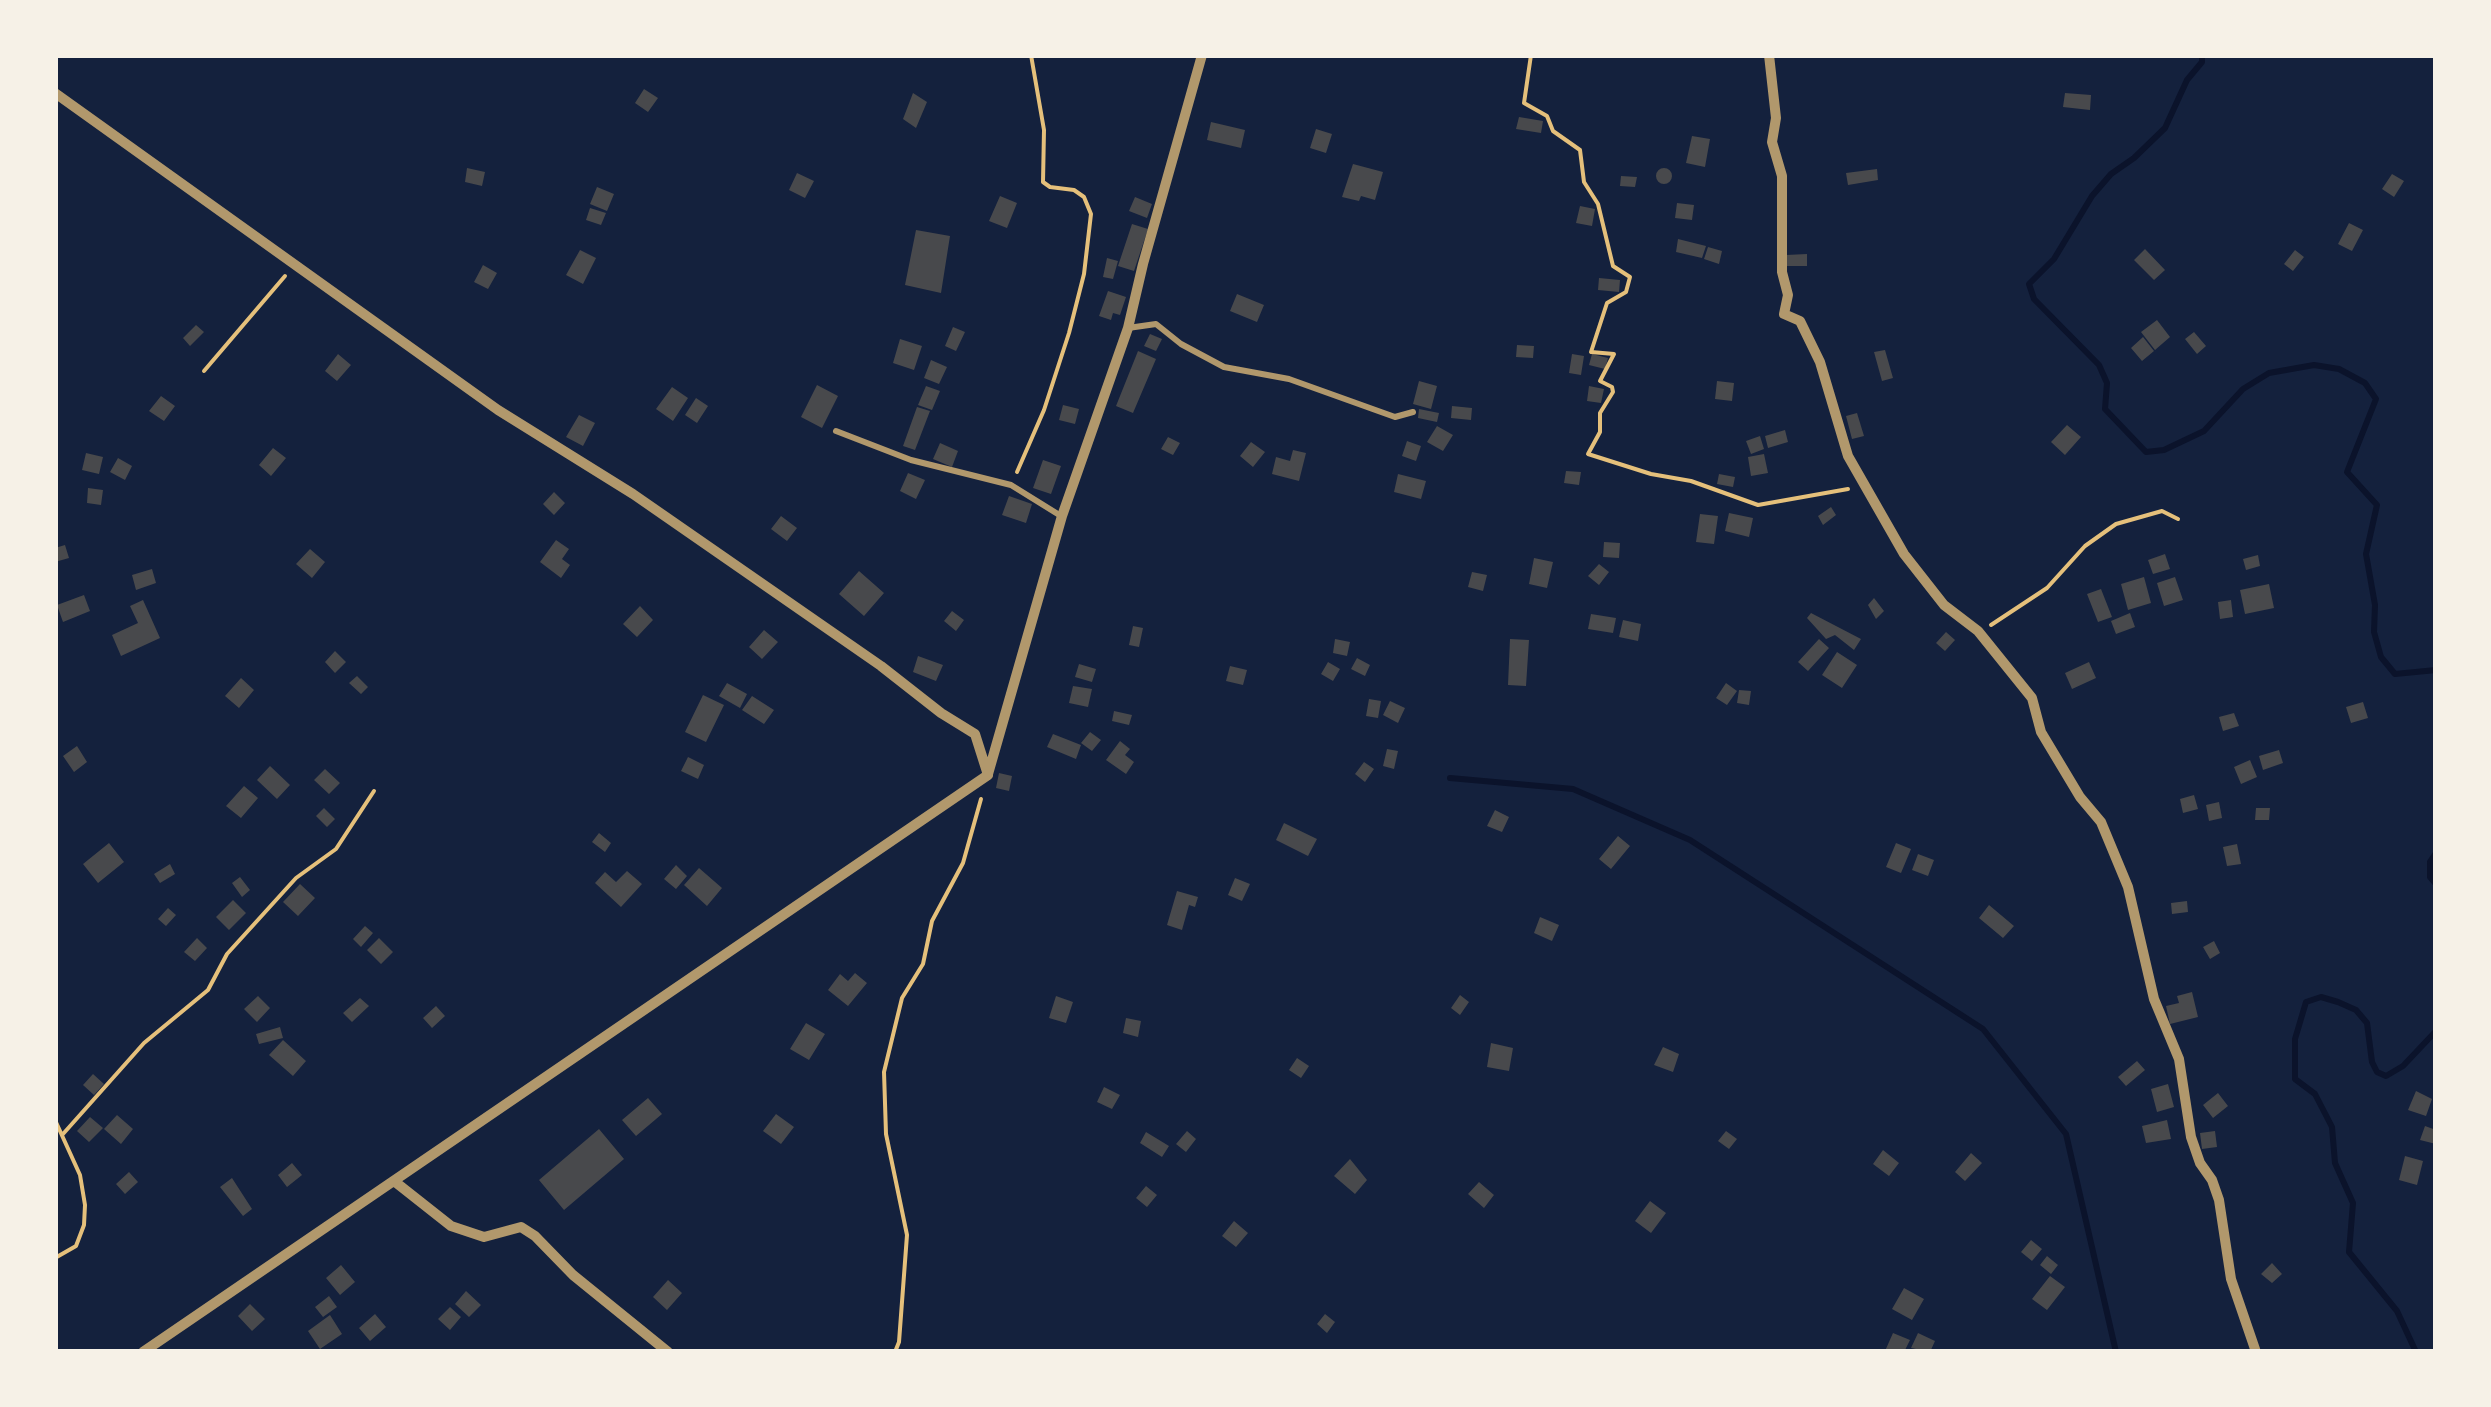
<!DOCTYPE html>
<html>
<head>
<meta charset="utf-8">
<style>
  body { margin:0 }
  #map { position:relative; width:2491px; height:1407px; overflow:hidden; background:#14213d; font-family:Barlow,sans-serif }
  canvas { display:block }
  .frame { position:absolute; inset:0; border:58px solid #f6f1e7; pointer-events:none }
</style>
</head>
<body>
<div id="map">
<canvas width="2491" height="1407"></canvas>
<div class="frame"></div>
</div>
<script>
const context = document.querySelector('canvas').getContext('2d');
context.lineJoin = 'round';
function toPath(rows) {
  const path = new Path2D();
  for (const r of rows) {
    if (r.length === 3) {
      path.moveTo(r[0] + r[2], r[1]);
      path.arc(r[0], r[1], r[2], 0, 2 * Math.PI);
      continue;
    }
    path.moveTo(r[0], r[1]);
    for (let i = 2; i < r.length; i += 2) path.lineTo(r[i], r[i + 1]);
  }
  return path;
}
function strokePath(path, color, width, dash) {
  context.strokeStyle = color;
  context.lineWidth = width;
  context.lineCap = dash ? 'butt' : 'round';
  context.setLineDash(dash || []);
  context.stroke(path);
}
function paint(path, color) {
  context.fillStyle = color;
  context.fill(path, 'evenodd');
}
strokePath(toPath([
  [2202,55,2202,62,2187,80,2165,128,2134,158,2111,174,2092,196,2054,259,2029,284,2034,299,2099,365,2107,383,2105,409,2146,452,2164,450,2204,431,2243,389,2269,373,2314,365,2339,369,2365,383,2376,399,2347,472,2377,505,2366,554,2375,605,2374,632,2381,657,2395,674,2436,670],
  [1450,778,1573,789,1690,840,1983,1029,2066,1134,2116,1352],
  [2436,853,2430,862,2430,877,2436,884],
  [2416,1352,2397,1311,2349,1252,2353,1203,2335,1163,2332,1127,2315,1094,2295,1079,2295,1039,2306,1002,2321,997,2338,1002,2356,1010,2367,1023,2372,1062,2377,1072,2386,1076,2403,1066,2436,1031]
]), '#0b132b', 6);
paint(toPath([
  [644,89,658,98,648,112,635,103],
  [913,93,927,102,916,128,903,119],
  [2065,93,2091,95,2090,110,2063,107],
  [1519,117,1543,121,1541,133,1516,129],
  [1211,122,1245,130,1241,148,1207,140],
  [1316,129,1332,134,1326,153,1310,148],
  [1692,136,1710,139,1705,167,1686,163],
  [1353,164,1383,172,1375,200,1361,196,1359,201,1342,197],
  [467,168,485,172,482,186,465,182],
  [1664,176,8],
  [1877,169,1878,180,1848,185,1846,173],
  [797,173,814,181,805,198,789,190],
  [2392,174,2404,181,2394,197,2382,189],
  [1621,176,1637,177,1635,187,1620,186],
  [597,187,614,194,607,211,590,204],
  [1000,196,1017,203,1007,228,989,221],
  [1135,197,1152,204,1147,218,1129,211],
  [1677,203,1694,205,1692,220,1675,218],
  [1580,206,1595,209,1592,226,1576,223],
  [590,208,606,213,601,225,586,220],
  [2349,223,2363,230,2352,251,2338,244],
  [1132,224,1148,229,1134,271,1118,266],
  [916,230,950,236,941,293,905,285],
  [1678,239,1706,246,1702,258,1676,252],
  [1708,247,1722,251,1719,264,1704,259],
  [2145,249,2165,270,2154,280,2134,260],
  [580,250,596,258,583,284,566,275],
  [2295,250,2304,257,2293,271,2284,264],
  [1807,254,1807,266,1786,266,1786,255],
  [1107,258,1118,261,1113,279,1103,277],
  [483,265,497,273,488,289,474,282],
  [1599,278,1620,280,1619,292,1598,290],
  [1108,291,1126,297,1120,315,1113,313,1111,320,1099,316],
  [1237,294,1264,305,1257,322,1230,311],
  [2157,320,2170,337,2155,350,2141,332],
  [196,325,204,332,190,346,183,338],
  [953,327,965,332,956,351,945,346],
  [2194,332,2206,346,2197,354,2185,339],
  [1150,334,1162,339,1156,351,1144,346],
  [2143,337,2154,351,2142,361,2131,348],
  [900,339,922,346,914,370,893,363],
  [1517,345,1534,346,1533,358,1516,357],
  [1885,350,1893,378,1882,381,1874,352],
  [1138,351,1156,359,1133,413,1116,406],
  [338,354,351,365,337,381,325,371],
  [1572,354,1584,356,1581,375,1569,373],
  [1592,354,1608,358,1605,369,1589,365],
  [931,360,947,367,939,384,924,378],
  [1419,381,1437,386,1431,409,1413,404],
  [1717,381,1734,383,1732,401,1715,399],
  [817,385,838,396,822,428,801,417],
  [926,386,940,391,932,410,918,405],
  [1589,386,1604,389,1601,403,1587,401],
  [672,387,688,398,673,421,656,409],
  [161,396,175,406,164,421,149,411],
  [696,398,708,406,697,423,685,415],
  [1063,405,1079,409,1075,424,1059,420],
  [1452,406,1472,408,1471,420,1451,418],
  [917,407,930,411,915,450,903,446],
  [1419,409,1439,413,1437,422,1418,418],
  [1857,413,1864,436,1852,439,1846,416],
  [579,415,595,423,583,446,566,437],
  [2067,425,2081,437,2065,455,2051,442],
  [1437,426,1453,435,1443,451,1427,442],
  [1785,430,1788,442,1768,448,1765,436],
  [1760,436,1764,449,1751,454,1746,441],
  [1168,437,1180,443,1173,455,1161,449],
  [1407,441,1421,446,1416,461,1402,456],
  [1251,442,1265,452,1253,467,1240,456],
  [940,443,958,451,952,467,933,459],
  [273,448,286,458,271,476,259,465],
  [1293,450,1306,453,1299,481,1272,474,1276,457,1290,461],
  [86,453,103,457,99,474,82,470],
  [1764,454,1768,473,1751,476,1748,457],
  [118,458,132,466,125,480,110,472],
  [1043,460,1061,466,1051,494,1033,488],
  [1566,471,1581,472,1579,485,1564,483],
  [908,473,925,480,916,499,900,491],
  [1398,474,1426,481,1421,499,1394,492],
  [1719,474,1735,477,1733,487,1717,484],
  [88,488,103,490,101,505,87,503],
  [554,492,565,503,554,515,543,504],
  [1009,496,1032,504,1026,523,1002,515],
  [1831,507,1836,515,1823,525,1818,516],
  [1729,513,1753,518,1749,537,1725,531],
  [1700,514,1718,516,1714,544,1696,542],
  [781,516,797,528,787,541,771,529],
  [556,540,569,549,562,559,570,565,561,578,540,562],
  [1604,542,1620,543,1619,558,1603,557],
  [65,545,69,558,55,562,55,548],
  [310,549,325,562,312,578,296,564],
  [2165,554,2170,569,2153,574,2148,560],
  [2258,555,2260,566,2246,570,2243,559],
  [1534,558,1553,562,1547,588,1529,584],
  [1599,564,1609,572,1599,585,1588,576],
  [152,569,156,583,136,590,132,575],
  [859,571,884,593,864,616,839,594],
  [1472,572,1487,575,1483,591,1468,587],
  [2144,577,2151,603,2128,610,2121,584],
  [2175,577,2183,600,2164,606,2157,583],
  [2269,584,2274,608,2245,614,2240,590],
  [2101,589,2112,617,2098,622,2087,594],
  [84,595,90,611,63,622,57,605],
  [1874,598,1884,611,1876,619,1868,605],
  [143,600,160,638,121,656,112,635,138,623,130,606],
  [2231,600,2233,617,2220,619,2218,602],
  [640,606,653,620,637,637,623,624],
  [952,611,964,620,956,631,944,621],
  [1811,613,1861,639,1854,650,1835,635,1826,639,1807,618],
  [2130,613,2135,627,2116,634,2111,621],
  [1591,614,1616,618,1613,633,1588,629],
  [1623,620,1641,624,1638,641,1619,637],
  [1133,626,1143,628,1139,647,1129,645],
  [764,630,778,642,762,659,749,647],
  [1946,632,1955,640,1945,651,1936,643],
  [1335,639,1350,642,1347,656,1333,653],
  [1510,639,1529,640,1526,686,1508,685],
  [1819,639,1829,648,1808,671,1798,662],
  [335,651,346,662,335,673,325,662],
  [1837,652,1857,665,1842,688,1822,675],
  [918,656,943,665,936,681,913,672],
  [1357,658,1370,665,1365,676,1351,669],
  [1328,662,1340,669,1333,681,1321,674],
  [2089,662,2096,678,2072,689,2065,673],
  [1079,664,1096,669,1092,682,1075,677],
  [1230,666,1247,670,1243,685,1226,681],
  [357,676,368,687,361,694,349,683],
  [241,678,254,690,239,708,225,696],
  [727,683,747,694,740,708,719,696],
  [1726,683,1737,691,1727,705,1716,698],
  [1073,686,1092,689,1088,707,1069,703],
  [1739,690,1751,691,1749,705,1737,703],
  [703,695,724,705,706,742,685,732],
  [752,696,774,710,764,724,742,710],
  [1369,699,1381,701,1378,718,1366,716],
  [1390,701,1405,708,1398,723,1383,715],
  [2363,702,2368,718,2351,723,2346,707],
  [1114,711,1132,715,1129,725,1112,721],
  [2234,713,2239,726,2223,731,2219,717],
  [1090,732,1101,740,1092,751,1081,743],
  [1053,734,1081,745,1076,759,1047,747],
  [1120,741,1130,749,1125,755,1134,762,1126,774,1106,760],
  [77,746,87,762,74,772,63,756],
  [1387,749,1398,751,1394,769,1383,766],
  [2279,750,2283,763,2263,770,2259,756],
  [688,757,704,765,698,779,681,771],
  [2250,760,2257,777,2241,784,2234,767],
  [1364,762,1374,769,1365,782,1355,774],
  [270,766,290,785,277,799,257,780],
  [325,769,340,783,329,794,314,780],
  [999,773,1012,776,1009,791,996,788],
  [244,786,258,798,241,818,226,806],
  [2194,795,2198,809,2183,813,2180,799],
  [2219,802,2222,818,2209,821,2206,805],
  [324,808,335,819,327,827,316,816],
  [2256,808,2270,808,2269,820,2255,820],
  [1495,810,1509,817,1502,832,1487,826],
  [1284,823,1317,839,1308,856,1276,840],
  [599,833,611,843,605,852,592,842],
  [1618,836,1630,846,1611,869,1599,859],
  [109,843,124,862,98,883,83,864],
  [1896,843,1911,849,1901,873,1886,867],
  [2237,844,2241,864,2227,866,2223,847],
  [1918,854,1934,860,1928,876,1912,870],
  [170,864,175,874,160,883,154,874],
  [676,865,687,876,676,889,664,879],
  [699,868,722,888,707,906,684,885],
  [627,871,642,884,621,907,595,883,605,872,616,882],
  [240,877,250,890,242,897,232,883],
  [1235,878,1250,884,1242,901,1228,895],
  [300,884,315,898,298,916,283,902],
  [1177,891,1198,897,1195,907,1189,905,1182,930,1167,925],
  [233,900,246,913,229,930,216,917],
  [2187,901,2188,912,2172,914,2171,903],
  [1989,905,2014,926,2003,938,1979,918],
  [168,908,176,915,166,926,158,919],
  [1540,917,1559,925,1552,941,1534,933],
  [365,926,373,933,361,947,353,939],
  [197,938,207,948,195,961,184,952],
  [379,938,393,952,381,964,367,950],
  [2214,941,2220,953,2210,959,2203,947],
  [855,973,867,983,848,1006,828,990,840,974,848,981],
  [2192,992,2198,1017,2170,1024,2166,1006,2179,1003,2177,996],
  [1460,995,1469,1002,1460,1015,1451,1008],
  [258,996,270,1008,257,1022,244,1009],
  [1056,996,1073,1002,1066,1023,1049,1018],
  [360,998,369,1006,352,1022,343,1013],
  [436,1006,445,1016,432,1028,423,1018],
  [1126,1018,1141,1021,1138,1037,1123,1033],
  [806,1023,825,1034,809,1060,790,1049],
  [280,1027,283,1038,259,1044,256,1034],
  [283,1040,306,1061,293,1076,269,1055],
  [1491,1043,1513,1048,1509,1071,1487,1067],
  [1663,1047,1679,1054,1673,1072,1654,1065],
  [1297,1058,1309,1066,1301,1078,1289,1070],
  [2137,1061,2145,1070,2126,1086,2118,1077],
  [93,1074,104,1084,94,1095,83,1085],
  [2168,1084,2174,1107,2157,1112,2151,1089],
  [1104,1087,1120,1095,1112,1109,1097,1102],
  [2416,1091,2432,1099,2426,1116,2408,1110],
  [2218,1093,2228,1106,2213,1118,2203,1105],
  [648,1098,662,1114,636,1136,622,1120],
  [776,1114,794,1127,781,1144,763,1131],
  [117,1115,133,1129,121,1144,104,1129],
  [90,1117,103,1128,89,1142,77,1131],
  [2167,1120,2171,1139,2146,1143,2142,1126],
  [2425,1126,2436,1130,2436,1144,2420,1140],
  [599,1129,624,1159,564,1210,539,1180],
  [1187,1131,1196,1139,1186,1152,1176,1144],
  [1726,1131,1737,1139,1729,1149,1718,1141],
  [2215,1131,2217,1147,2202,1149,2200,1133],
  [1146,1132,1169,1146,1162,1157,1140,1143],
  [1883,1150,1899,1163,1889,1176,1873,1164],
  [1971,1153,1982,1163,1965,1181,1955,1172],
  [2405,1156,2423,1161,2417,1185,2399,1180],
  [1350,1159,1367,1180,1355,1194,1334,1176],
  [292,1163,302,1175,287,1187,278,1175],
  [129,1172,138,1182,125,1194,116,1184],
  [232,1178,252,1209,243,1216,220,1187],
  [1479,1182,1494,1195,1484,1208,1468,1194],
  [1146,1186,1157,1195,1147,1207,1136,1198],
  [1650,1201,1666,1213,1651,1233,1635,1221],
  [1234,1221,1248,1233,1236,1247,1222,1236],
  [2031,1240,2042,1249,2032,1261,2021,1252],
  [2047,1256,2058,1265,2051,1274,2040,1265],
  [2272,1263,2282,1274,2272,1283,2261,1274],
  [341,1265,355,1282,340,1295,326,1278],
  [2050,1276,2065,1287,2047,1310,2032,1299],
  [668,1280,682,1293,667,1310,653,1297],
  [1904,1288,1924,1299,1912,1320,1892,1309],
  [466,1291,481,1305,469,1317,455,1304],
  [329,1296,337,1307,323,1317,315,1307],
  [250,1304,265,1319,252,1331,238,1316],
  [450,1307,461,1317,450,1330,438,1319],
  [375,1314,386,1327,370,1341,359,1328],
  [1325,1314,1335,1322,1327,1333,1317,1324],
  [330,1315,342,1334,320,1349,308,1331],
  [1893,1333,1910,1340,1904,1352,1885,1351],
  [1918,1333,1935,1341,1930,1352,1911,1348]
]), '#48494c');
strokePath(toPath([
  [1531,55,1524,103,1547,116,1553,131,1580,150,1584,182,1598,204,1613,266,1630,277,1626,292,1607,303,1591,352,1614,354,1600,381,1612,387,1613,392,1600,413,1600,432,1588,454,1651,474,1691,481,1758,505,1848,489],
  [204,371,285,276],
  [1017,472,1044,410,1069,333,1084,274,1091,214,1084,197,1074,190,1050,187,1043,182,1044,130,1031,55],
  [1991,625,2047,588,2085,546,2116,524,2162,511,2178,519],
  [55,1120,80,1175,85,1205,84,1225,76,1246,55,1258],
  [63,1134,144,1043,208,990,227,954,296,878,336,849,374,791],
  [895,1352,899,1342,907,1235,886,1134,884,1072,902,998,923,964,932,921,963,863,981,799]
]), '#e5c07b', 4);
strokePath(toPath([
  [1128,328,1156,324,1181,344,1224,367,1289,379,1395,417,1413,412],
  [836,431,911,460,1011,485,1061,516]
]), '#b1986c', 6);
strokePath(toPath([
  [1769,55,1776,118,1772,142,1782,176,1782,272,1788,295,1784,314,1800,321,1820,362,1848,456,1904,554,1944,605,1978,631,2032,698,2041,732,2080,797,2101,822,2128,887,2154,999,2179,1059,2191,1137,2200,1163,2212,1180,2219,1200,2231,1279,2256,1352],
  [55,93,498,410,633,494,881,666,941,713,975,734,988,775,143,1352],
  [988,774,1062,516,1128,328,1143,264,1202,55],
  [394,1181,451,1226,484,1237,521,1227,535,1236,573,1275,668,1352]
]), '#b1986c', 10);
</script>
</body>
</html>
